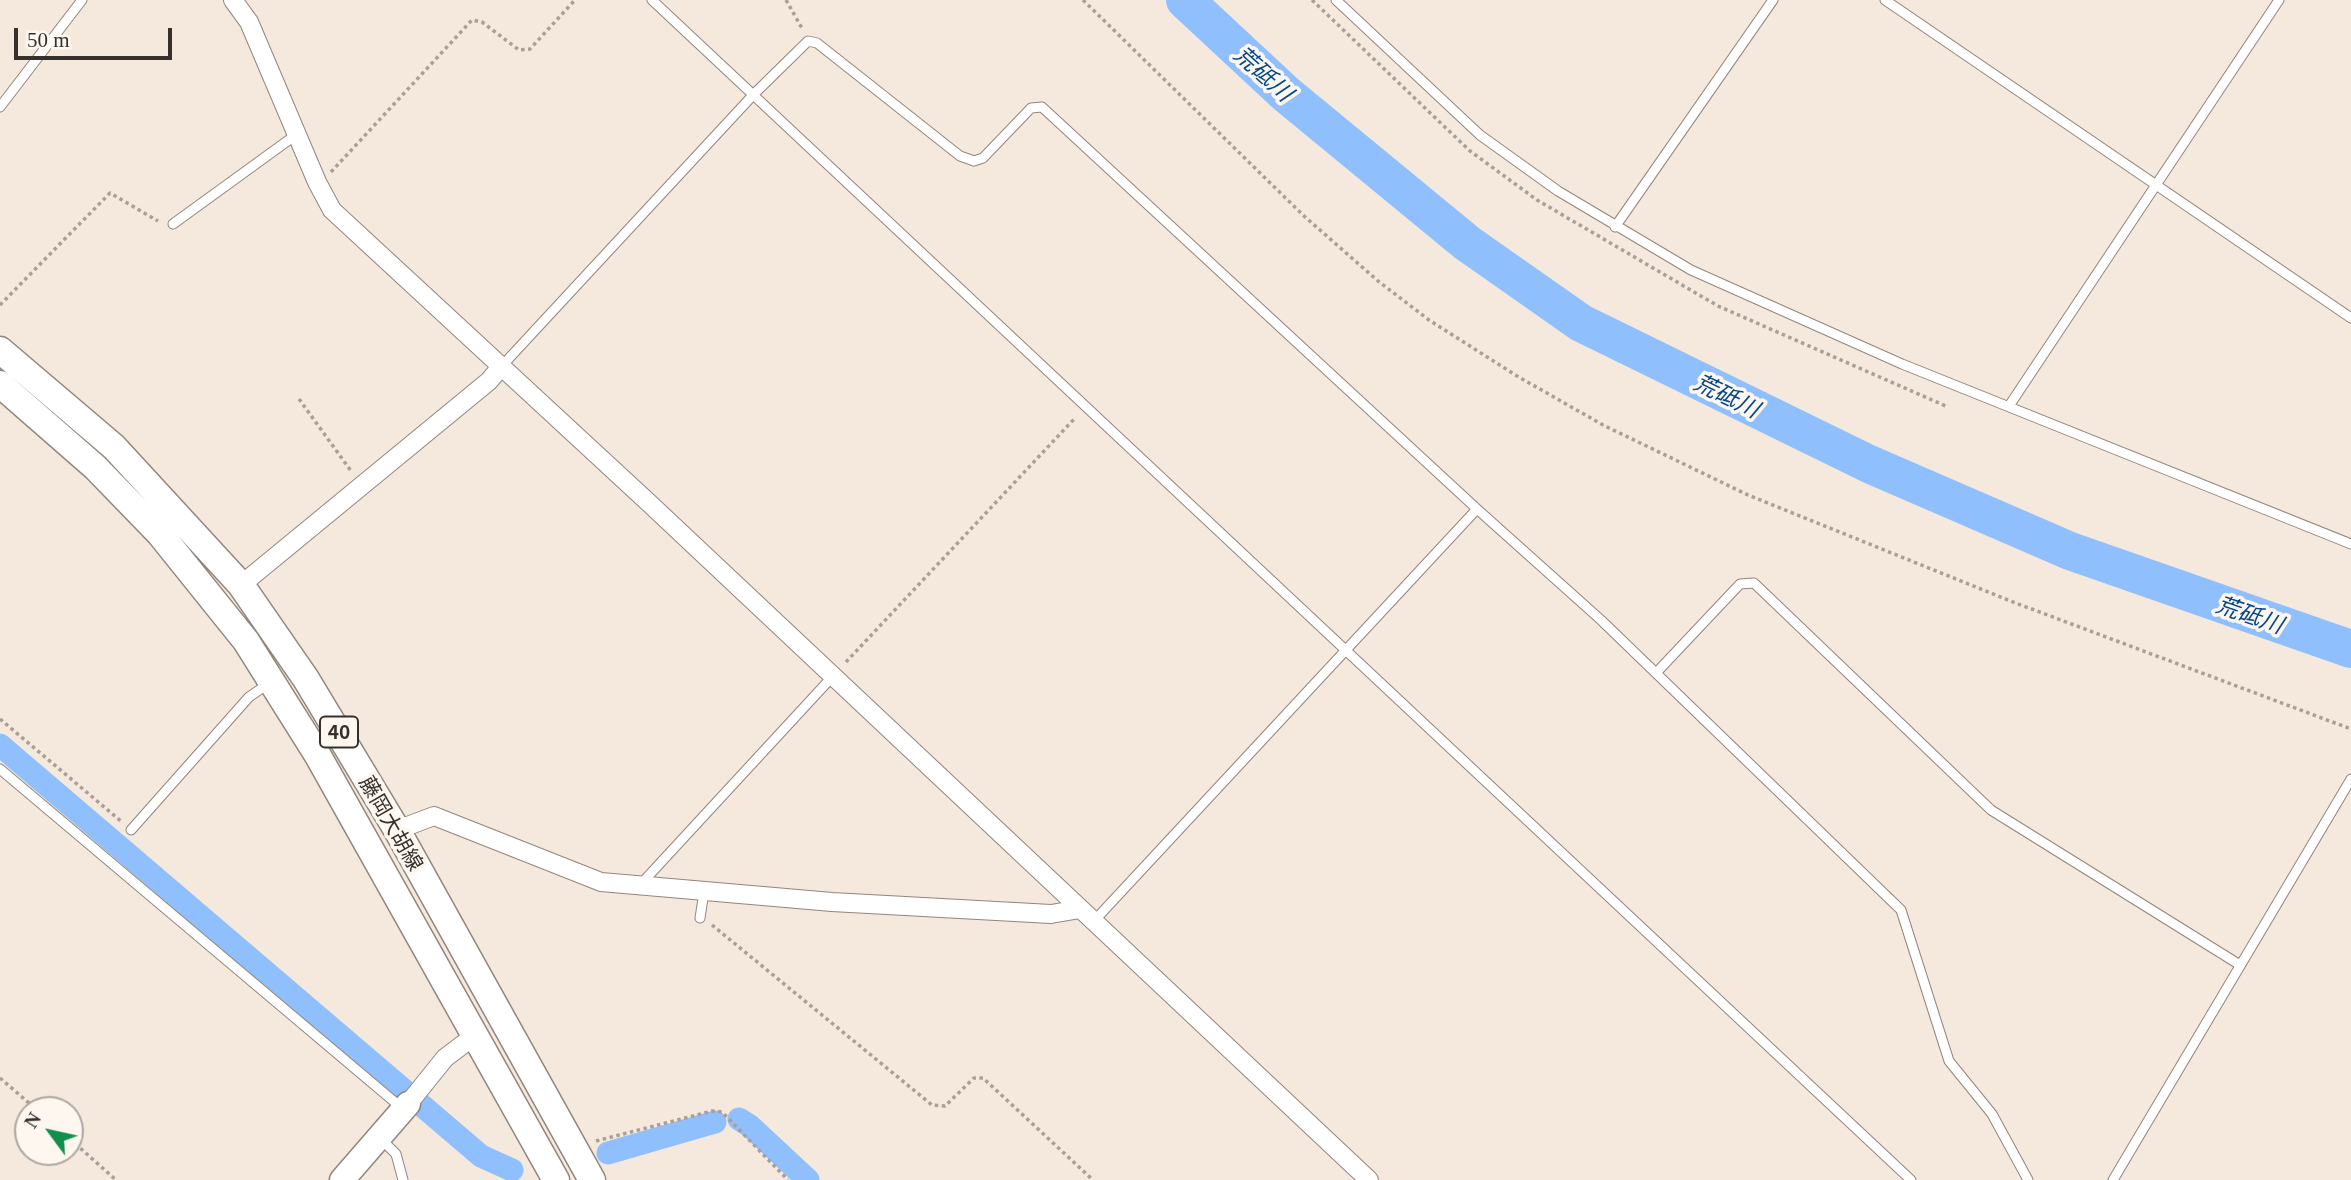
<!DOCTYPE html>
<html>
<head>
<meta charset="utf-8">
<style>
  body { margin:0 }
  #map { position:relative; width:2351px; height:1180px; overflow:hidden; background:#f5e9de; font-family:Georgia,serif }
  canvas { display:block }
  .north { position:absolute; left:14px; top:1096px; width:70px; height:70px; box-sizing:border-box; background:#fef7f0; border:2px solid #aea7a2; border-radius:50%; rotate:303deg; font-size:19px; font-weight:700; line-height:28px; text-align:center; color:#35302c }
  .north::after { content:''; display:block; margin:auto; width:24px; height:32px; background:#148f4b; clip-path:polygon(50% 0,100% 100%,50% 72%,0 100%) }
  .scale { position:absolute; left:14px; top:28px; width:158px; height:32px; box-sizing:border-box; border:4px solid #35302c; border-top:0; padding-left:9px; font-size:21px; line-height:24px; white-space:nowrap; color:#35302c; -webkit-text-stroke:5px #fef7f0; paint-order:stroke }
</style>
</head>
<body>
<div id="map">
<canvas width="2351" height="1180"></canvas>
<div class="north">N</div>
<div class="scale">50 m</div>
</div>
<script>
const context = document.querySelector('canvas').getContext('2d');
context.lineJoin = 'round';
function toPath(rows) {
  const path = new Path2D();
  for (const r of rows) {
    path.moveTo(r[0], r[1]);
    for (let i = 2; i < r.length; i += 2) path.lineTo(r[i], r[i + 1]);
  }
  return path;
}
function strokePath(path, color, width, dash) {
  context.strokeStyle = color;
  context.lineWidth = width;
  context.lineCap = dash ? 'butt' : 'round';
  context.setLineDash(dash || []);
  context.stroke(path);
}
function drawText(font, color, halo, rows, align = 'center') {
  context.font = font + ' Georgia,"Noto Sans JP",serif';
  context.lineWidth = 7;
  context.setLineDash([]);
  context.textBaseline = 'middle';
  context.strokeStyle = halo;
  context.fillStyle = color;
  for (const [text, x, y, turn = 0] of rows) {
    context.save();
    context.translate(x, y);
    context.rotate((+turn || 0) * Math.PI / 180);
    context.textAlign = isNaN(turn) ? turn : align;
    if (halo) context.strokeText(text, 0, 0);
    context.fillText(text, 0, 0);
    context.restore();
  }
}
strokePath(toPath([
  [0,745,481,1156,512,1170],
  [739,1119,750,1126,808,1180],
  [608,1153,715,1122]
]), '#8fbffc', 23);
strokePath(toPath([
  [1185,0,1286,94,1467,243,1581,323,1869,464,2070,551,2351,649]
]), '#8fbffc', 38);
const lane = toPath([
  [652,0,1911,1180],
  [1336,0,1480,135,1558,191,1691,270,1902,364,2351,544],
  [1885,0,2351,318],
  [0,107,82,0],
  [173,224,297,134],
  [1615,227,1773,0],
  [500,368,754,94,808,41,817,43,960,156,974,161,983,158,1031,108,1042,107,1477,509,1601,620,1901,910,1949,1061,1992,1114,2028,1180],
  [2009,406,2279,0],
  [1656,673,1740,584,1754,583,1991,810,2240,965],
  [0,769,403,1109],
  [131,830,249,697,268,684],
  [640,885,833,676],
  [700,918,704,892],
  [1094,921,1477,509],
  [381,1139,396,1154,403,1180],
  [2113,1180,2351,779]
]);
const street = toPath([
  [233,0,249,22,317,182,332,210,649,503,1369,1180],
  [241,585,489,381,500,368],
  [397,830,434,816,601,882,832,902,1051,914,1080,909],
  [408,1104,445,1058,474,1036]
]);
const secondary = toPath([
  [342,1180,408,1104]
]);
const primary = toPath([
  [0,350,114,447,241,585,306,679,397,830,592,1180],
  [0,384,95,467,160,534,246,641,317,754,556,1180]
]);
strokePath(lane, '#91867c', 11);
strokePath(street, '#91867c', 20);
strokePath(secondary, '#91867c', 27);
strokePath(primary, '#91867c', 29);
strokePath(toPath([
  [786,0,803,30],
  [1083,0,1304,216,1378,281,1429,320,1517,376,1603,425,1748,495,2013,602,2351,729],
  [1312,0,1470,151,1537,200,1718,306,1948,407],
  [331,172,472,20,482,22,519,50,530,49,575,0],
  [0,305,110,193,158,221],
  [299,399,351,471],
  [846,662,1076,417],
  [0,719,122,822],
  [712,925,932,1105,945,1106,974,1078,983,1078,1093,1180],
  [0,1078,37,1110],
  [70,1139,116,1180],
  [596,1141,712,1111,722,1112,788,1180]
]), '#a89f97', 3.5, [3.5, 3.5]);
strokePath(lane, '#fff', 9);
strokePath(street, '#fff', 18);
strokePath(secondary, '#fff', 24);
strokePath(primary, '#fff', 26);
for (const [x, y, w] of [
  [339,732,38]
]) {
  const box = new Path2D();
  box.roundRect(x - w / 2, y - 15.5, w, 31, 5);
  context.fillStyle = '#fef7f0';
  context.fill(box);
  strokePath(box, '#35302c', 2);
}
drawText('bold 19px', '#35302c', null, [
  ["40",339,732]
]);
drawText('21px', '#35302c', '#fef7f0', [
  ["藤岡大胡線",392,823,60]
]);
drawText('italic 23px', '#00478c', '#fef7f0', [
  ["荒砥川",1264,73,42],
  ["荒砥川",1727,395,26],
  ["荒砥川",2250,614,19]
]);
</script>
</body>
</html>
